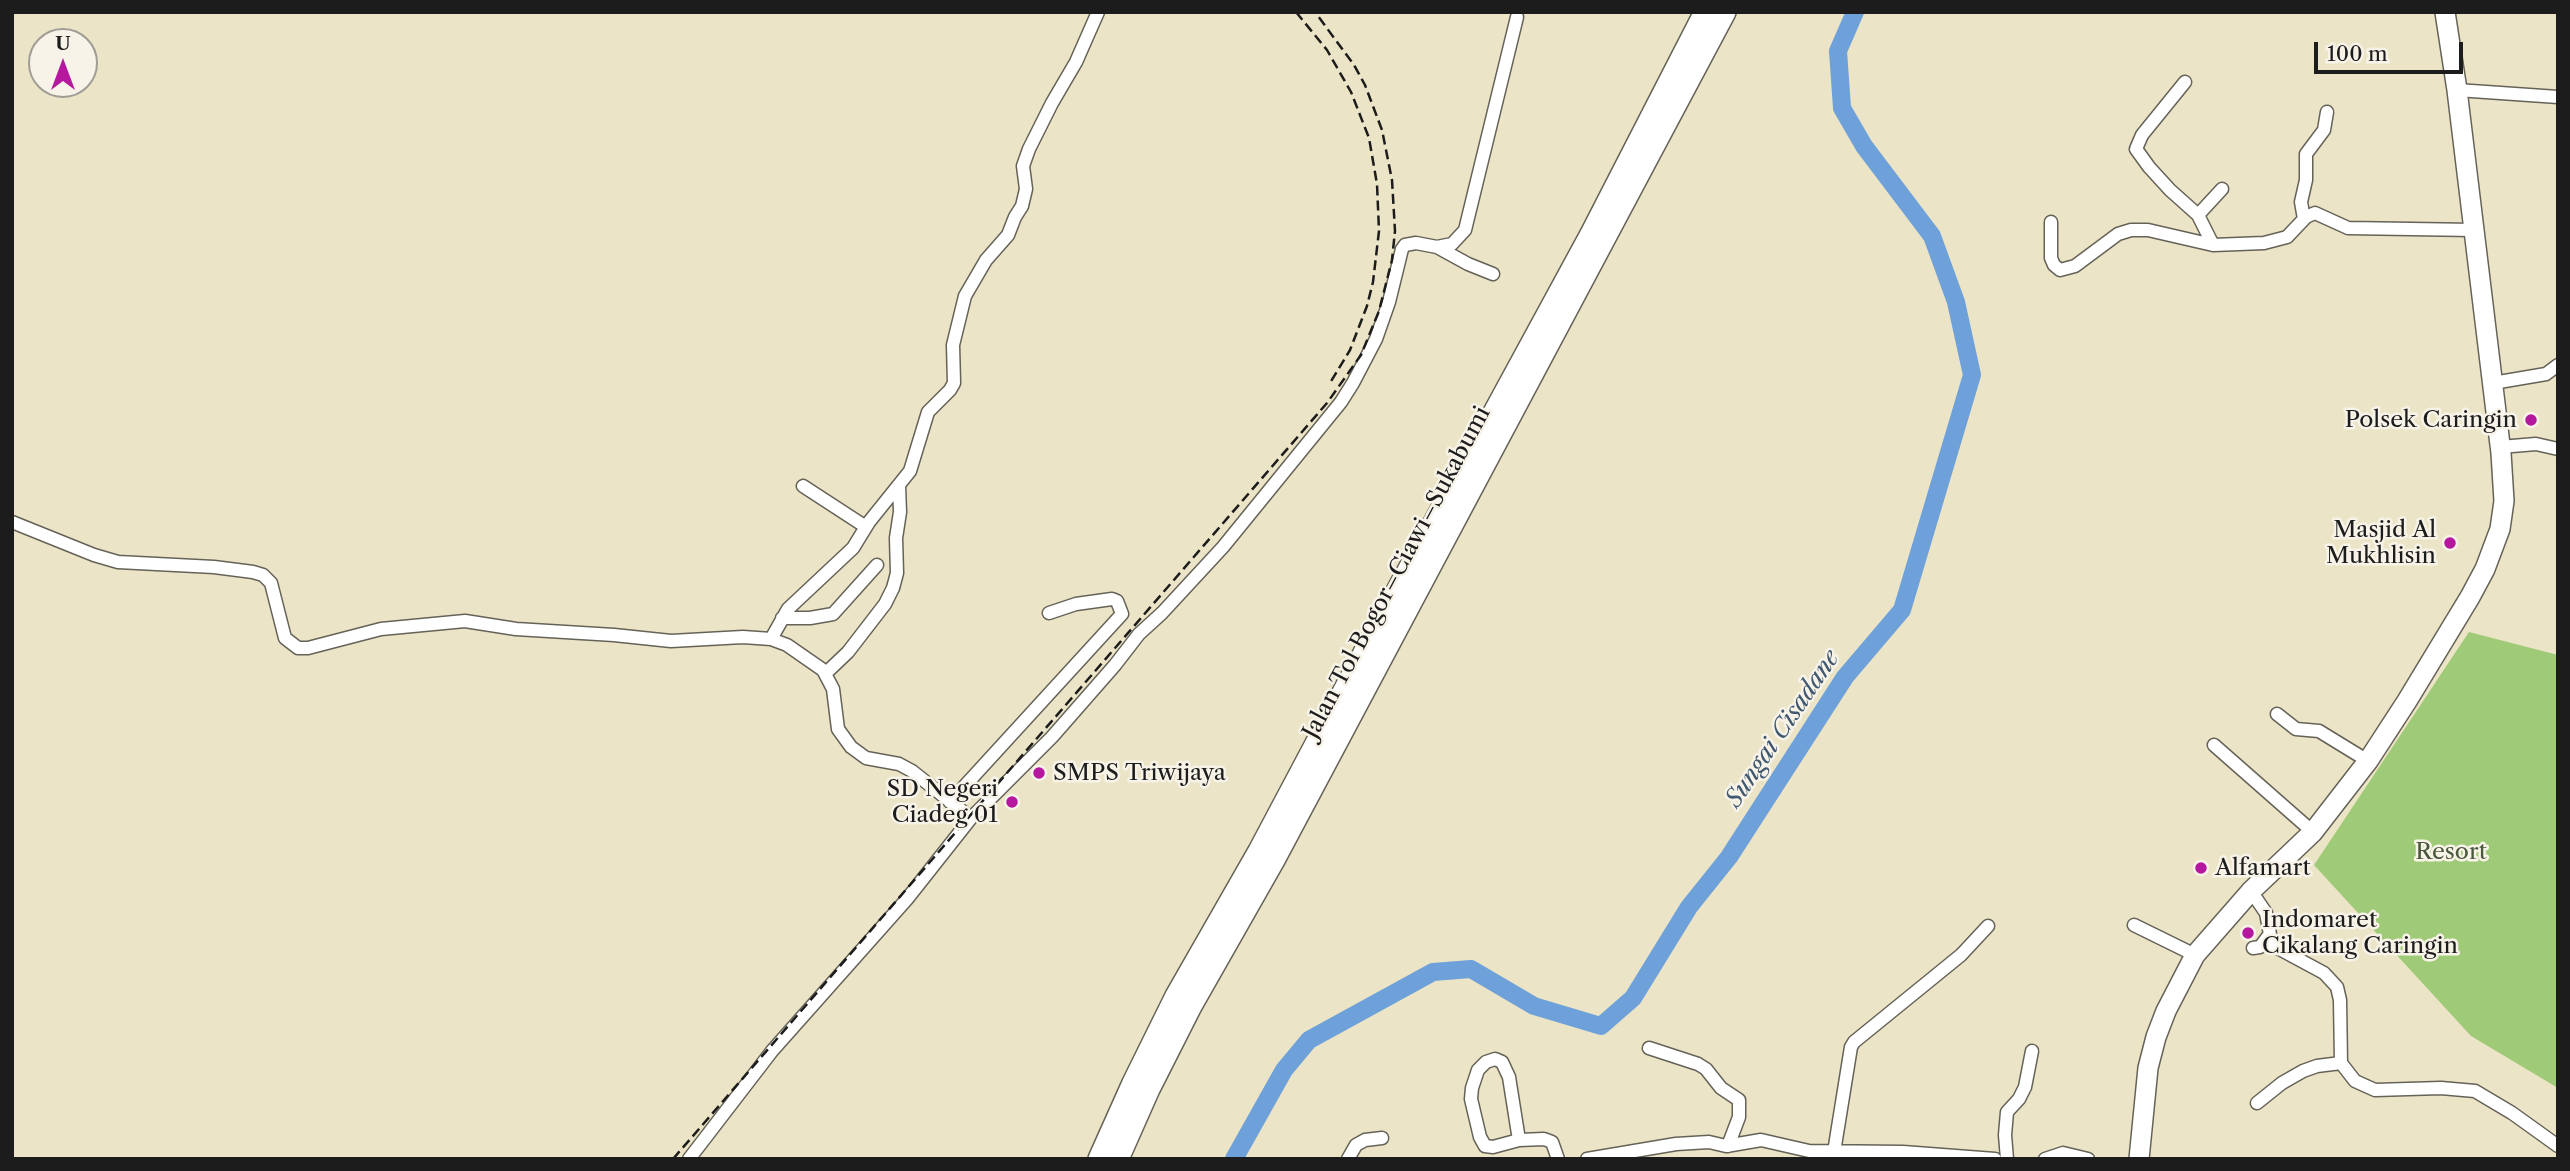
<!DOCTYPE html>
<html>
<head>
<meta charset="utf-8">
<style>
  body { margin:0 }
  #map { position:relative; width:2570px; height:1171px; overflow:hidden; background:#ece4c6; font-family:"Libre Caslon Text",serif }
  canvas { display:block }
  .frame { position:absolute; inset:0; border:14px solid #1c1c1c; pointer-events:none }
  .north { position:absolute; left:28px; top:28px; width:70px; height:70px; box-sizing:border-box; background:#f7f3e8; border:2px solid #9f9d96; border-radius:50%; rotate:0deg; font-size:19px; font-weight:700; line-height:28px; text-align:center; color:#1c1c1c }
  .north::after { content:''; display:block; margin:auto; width:24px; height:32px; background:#b5179e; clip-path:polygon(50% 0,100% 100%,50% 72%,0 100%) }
  .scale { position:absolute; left:2314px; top:42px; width:149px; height:32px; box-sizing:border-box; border:4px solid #1c1c1c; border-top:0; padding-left:9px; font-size:21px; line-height:24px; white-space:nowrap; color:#1c1c1c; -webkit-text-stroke:5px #f7f3e8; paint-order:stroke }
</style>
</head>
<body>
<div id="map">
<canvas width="2570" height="1171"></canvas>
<div class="frame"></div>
<div class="north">U</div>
<div class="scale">100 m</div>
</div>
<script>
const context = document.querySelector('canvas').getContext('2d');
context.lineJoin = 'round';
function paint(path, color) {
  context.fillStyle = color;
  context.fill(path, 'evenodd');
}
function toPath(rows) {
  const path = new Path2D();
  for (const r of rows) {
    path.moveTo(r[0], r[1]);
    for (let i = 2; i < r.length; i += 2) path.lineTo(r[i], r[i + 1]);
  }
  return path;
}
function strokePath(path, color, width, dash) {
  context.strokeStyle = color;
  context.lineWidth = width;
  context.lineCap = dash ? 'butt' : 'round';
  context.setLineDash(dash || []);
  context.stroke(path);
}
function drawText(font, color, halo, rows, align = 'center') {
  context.font = font + ' "Libre Caslon Text",serif';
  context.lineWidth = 5;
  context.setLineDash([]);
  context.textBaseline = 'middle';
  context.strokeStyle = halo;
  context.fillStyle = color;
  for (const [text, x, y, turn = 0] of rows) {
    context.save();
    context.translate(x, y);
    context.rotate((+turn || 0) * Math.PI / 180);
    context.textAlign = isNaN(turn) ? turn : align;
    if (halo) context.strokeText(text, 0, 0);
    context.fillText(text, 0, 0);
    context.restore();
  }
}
paint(toPath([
  [2469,632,2558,655,2558,1088,2471,1036,2314,865]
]), '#9fca77');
strokePath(toPath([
  [1234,1159,1284,1070,1309,1040,1433,972,1471,969,1534,1006,1601,1026,1633,998,1689,907,1729,857,1845,677,1902,610,1972,375,1956,302,1932,236,1864,146,1842,108,1838,51,1855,12]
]), '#6ea1da', 18);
const minor = toPath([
  [2185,82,2142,135,2136,149,2149,167,2170,190,2198,215,2213,245],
  [2457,90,2558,97],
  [2198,215,2222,189],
  [2304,219,2301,202,2306,180,2306,154,2324,130,2327,112],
  [2051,222,2051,258,2054,265,2060,270,2075,266,2118,234,2131,230,2148,230,2213,245,2264,243,2287,237,2306,217,2315,213,2348,228,2474,230],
  [1437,247,1452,244,1465,230,1517,17],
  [2493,383,2546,374,2558,365],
  [2500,447,2536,444,2558,449],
  [803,486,866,527],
  [12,522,94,555,118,562,214,567,253,572,263,575,271,583,285,638,298,648,308,648,381,629,465,621,516,629,614,635,671,641,743,637,771,639,787,645,823,670,833,689,838,729,851,747,866,758,899,764,912,771,971,818,907,899,772,1051,689,1159],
  [782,618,810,618,833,614,877,565],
  [771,639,788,609,853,548,869,522,910,471,928,412,950,390,954,383,953,345,965,296,986,260,1008,235,1015,217,1022,206,1026,189,1023,166,1029,149,1052,103,1076,62,1098,12],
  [826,673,848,652,885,604,893,588,897,573,896,538,900,512,899,486],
  [2277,714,2296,729,2319,731,2368,761],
  [2214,745,2313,832],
  [950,802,1122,614,1117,601,1112,599,1076,604,1049,613],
  [971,818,1052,737,1115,665,1139,634,1162,613,1223,547,1341,402,1353,383,1376,339,1389,302,1402,249,1405,245,1416,243,1437,247,1468,264,1493,274],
  [2251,891,2266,913,2272,945,2324,973,2337,987,2340,1000,2341,1063,2355,1081,2375,1090,2441,1088,2475,1091,2512,1113,2558,1146],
  [2134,925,2195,955],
  [2253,948,2260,947,2269,935],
  [1649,1048,1698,1064,1706,1069,1721,1088,1739,1100,1739,1117,1728,1146],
  [2257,1103,2282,1083,2303,1071,2317,1066,2341,1063],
  [1519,1140,1509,1077,1502,1062,1495,1059,1486,1062,1478,1070,1472,1088,1471,1099,1480,1137,1485,1146,1493,1147,1519,1140,1544,1139,1552,1142,1558,1159],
  [1834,1152,1851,1047,1854,1042,1961,955,1988,926],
  [1348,1159,1356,1145,1365,1140,1382,1138],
  [1587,1159,1676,1144,1709,1142,1726,1146,1761,1140,1809,1151,1903,1152,1995,1159],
  [2007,1159,2005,1135,2007,1112,2019,1099,2025,1087,2032,1051],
  [2045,1159,2063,1153,2088,1159]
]);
const trunk = toPath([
  [2139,1159,2148,1068,2156,1037,2166,1011,2195,955,2251,891,2313,832,2368,761,2407,701,2470,597,2485,569,2500,529,2504,501,2501,453,2457,90,2445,12]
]);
const motorway = toPath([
  [1099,1159,1133,1083,1176,996,1259,851,1391,602,1591,234,1705,12],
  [1118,1159,1149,1089,1191,1006,1274,860,1725,12]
]);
strokePath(minor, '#656258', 15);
strokePath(trunk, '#656258', 22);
strokePath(motorway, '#656258', 24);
strokePath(minor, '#fff', 12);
strokePath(trunk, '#fff', 19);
strokePath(motorway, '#fff', 21);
strokePath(toPath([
  [1296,12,1327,50,1351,92,1369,138,1377,184,1379,231,1373,282,1367,306,1350,350,1330,383],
  [673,1159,1327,403,1361,355,1379,311,1392,260,1395,231,1392,180,1382,130,1365,85,1354,65,1315,12]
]), '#1c1c1c', 2.5, [10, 5]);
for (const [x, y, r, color] of [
  [2531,420,7,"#b5179e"],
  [2450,543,7,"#b5179e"],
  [1039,773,7,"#b5179e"],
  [1012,802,7,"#b5179e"],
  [2201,868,7,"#b5179e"],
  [2248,933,7,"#b5179e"]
]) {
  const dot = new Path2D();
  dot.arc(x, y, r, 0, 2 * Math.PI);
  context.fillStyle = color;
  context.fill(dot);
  strokePath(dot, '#f7f3e8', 2.5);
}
drawText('23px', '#1c1c1c', '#f7f3e8', [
  ["Polsek Caringin",2517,420],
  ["Masjid Al",2436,530],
  ["Mukhlisin",2436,556],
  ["SMPS Triwijaya",1053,773,"left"],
  ["SD Negeri",998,789],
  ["Ciadeg 01",998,815],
  ["Alfamart",2215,868,"left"],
  ["Indomaret",2262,920,"left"],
  ["Cikalang Caringin",2262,946,"left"]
], 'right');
drawText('23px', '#1c1c1c', '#f7f3e8', [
  ["Jalan Tol Bogor–Ciawi–Sukabumi",1397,573,-62]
]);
drawText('23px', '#4a593c', '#f7f3e8', [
  ["Resort",2451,852]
]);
drawText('italic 24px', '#415871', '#f7f3e8', [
  ["Sungai Cisadane",1783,729,-56]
]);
</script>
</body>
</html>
